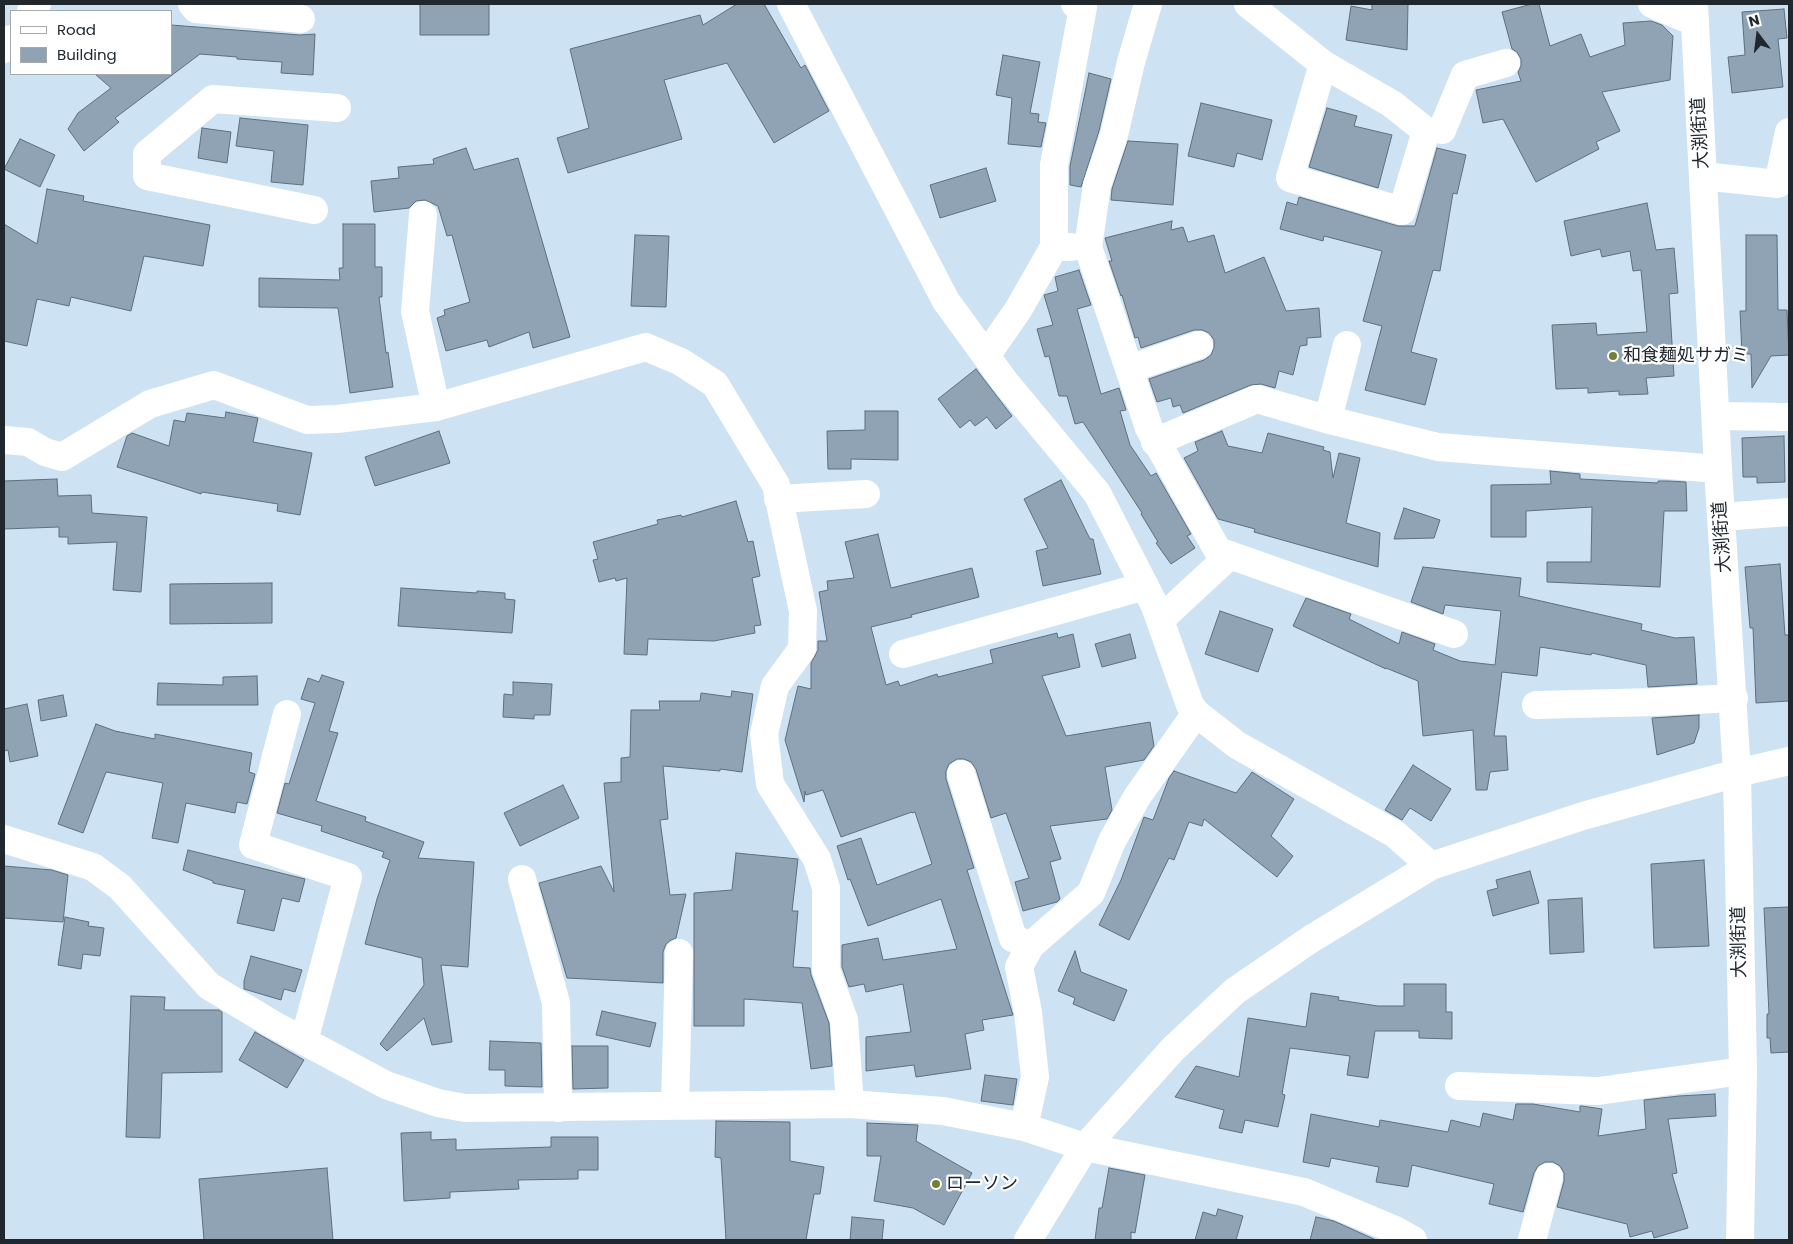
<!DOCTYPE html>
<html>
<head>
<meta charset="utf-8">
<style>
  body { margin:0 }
  #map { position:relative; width:1793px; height:1244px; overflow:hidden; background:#cde2f3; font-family:Poppins,sans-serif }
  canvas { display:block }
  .frame { position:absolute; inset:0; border:5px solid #20282e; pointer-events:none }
  .legend { position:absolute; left:10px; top:10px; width:162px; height:65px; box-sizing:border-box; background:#fff; border:1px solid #a6a9ab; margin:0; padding:6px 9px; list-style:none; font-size:15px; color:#20282e }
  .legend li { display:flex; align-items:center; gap:10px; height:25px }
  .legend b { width:25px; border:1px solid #a6a9ab }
  .north { position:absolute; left:1733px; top:10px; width:50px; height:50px; -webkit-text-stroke:4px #fff; paint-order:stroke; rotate:345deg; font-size:14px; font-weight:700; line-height:20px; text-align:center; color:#20282e }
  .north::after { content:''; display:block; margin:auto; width:18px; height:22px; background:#20282e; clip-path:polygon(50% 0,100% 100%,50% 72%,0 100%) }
</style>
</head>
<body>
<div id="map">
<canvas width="1793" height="1244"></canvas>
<div class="frame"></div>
<ul class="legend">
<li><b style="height:6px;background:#fff"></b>Road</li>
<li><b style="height:14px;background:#90a3b4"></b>Building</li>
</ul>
<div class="north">N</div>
</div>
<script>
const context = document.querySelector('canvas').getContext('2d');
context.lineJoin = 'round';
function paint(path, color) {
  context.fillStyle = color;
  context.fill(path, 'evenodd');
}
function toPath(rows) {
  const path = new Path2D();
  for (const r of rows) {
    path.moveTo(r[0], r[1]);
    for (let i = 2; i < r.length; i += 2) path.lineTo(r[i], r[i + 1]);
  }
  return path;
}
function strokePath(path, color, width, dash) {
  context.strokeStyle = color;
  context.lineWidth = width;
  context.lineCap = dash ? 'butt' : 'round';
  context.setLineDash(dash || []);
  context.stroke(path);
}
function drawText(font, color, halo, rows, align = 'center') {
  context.font = font + ' Poppins,"Noto Sans JP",sans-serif';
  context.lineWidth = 4.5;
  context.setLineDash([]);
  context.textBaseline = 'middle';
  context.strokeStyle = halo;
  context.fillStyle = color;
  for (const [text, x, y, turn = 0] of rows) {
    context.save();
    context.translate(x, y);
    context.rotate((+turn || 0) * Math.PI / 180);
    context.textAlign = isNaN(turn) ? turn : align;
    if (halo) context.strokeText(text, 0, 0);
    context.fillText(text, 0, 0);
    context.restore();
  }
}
const building = toPath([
  [420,4,489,4,489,35,420,35,420,4],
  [737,4,764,4,801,68,805,65,829,111,774,143,727,63,664,80,682,139,568,173,557,138,589,128,570,49,700,15,703,25,737,4],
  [1372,4,1408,4,1407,50,1346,40,1351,6,1372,10,1372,4],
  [1532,4,1539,4,1550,46,1581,34,1590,57,1625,45,1623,23,1651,21,1662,25,1673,36,1670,80,1602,92,1620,131,1596,142,1599,149,1536,182,1503,119,1483,123,1476,90,1521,81,1518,72,1521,66,1521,59,1517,52,1512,49,1502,12,1532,4],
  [1784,9,1787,38,1778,39,1783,87,1732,93,1728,57,1745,55,1742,12,1784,9],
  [171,25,300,35,315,34,313,75,281,73,282,62,237,59,237,57,200,54,115,118,119,122,84,151,68,129,78,113,111,88,95,74,171,74,171,25],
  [1003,55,1040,62,1030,113,1039,114,1038,122,1046,123,1041,147,1008,144,1012,98,996,95,1003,55],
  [1089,73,1111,79,1099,131,1081,187,1070,185,1070,166,1089,73],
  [1201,103,1272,120,1262,160,1237,153,1234,167,1188,156,1201,103],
  [1327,108,1357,116,1354,126,1392,135,1378,188,1309,167,1327,108],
  [240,118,308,125,303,185,271,182,274,151,236,146,240,118],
  [202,128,231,132,227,163,198,158,202,128],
  [20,139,55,155,40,187,4,169,20,139],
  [1128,141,1178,144,1173,205,1111,200,1112,189,1128,141],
  [466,148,474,170,518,158,570,337,533,348,529,332,489,347,487,340,446,351,437,318,445,315,444,310,470,302,452,235,447,236,438,206,425,200,416,201,409,208,374,212,371,181,399,178,398,167,434,164,433,159,466,148],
  [1437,148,1466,155,1457,194,1453,193,1440,271,1433,270,1411,352,1437,359,1425,405,1365,390,1382,326,1363,321,1382,251,1324,236,1323,241,1280,229,1287,202,1297,205,1299,197,1398,226,1415,226,1437,148],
  [986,168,996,201,940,218,930,185,986,168],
  [47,189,84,196,83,201,210,225,203,266,144,256,131,311,71,297,69,306,37,299,27,346,4,341,4,224,37,244,47,189],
  [1647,203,1656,250,1674,248,1678,293,1669,294,1674,376,1646,378,1648,394,1619,395,1619,391,1588,393,1588,388,1556,389,1552,325,1596,323,1597,335,1647,332,1641,270,1633,271,1630,251,1602,257,1600,249,1571,256,1564,221,1647,203],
  [1172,221,1171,230,1183,227,1188,242,1214,235,1225,273,1264,257,1286,311,1319,308,1321,337,1307,338,1307,345,1300,346,1293,375,1279,371,1275,388,1261,384,1251,385,1183,413,1180,405,1173,407,1171,398,1157,402,1149,379,1204,360,1211,355,1214,348,1214,340,1209,333,1202,330,1194,330,1141,348,1138,337,1135,338,1122,295,1121,296,1109,261,1112,261,1105,238,1172,221],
  [343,224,375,224,375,267,382,267,382,297,379,297,386,353,388,352,393,387,350,393,338,308,259,307,259,278,340,280,339,268,343,268,343,224],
  [635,235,669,236,666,307,631,306,635,235],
  [1746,235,1777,235,1778,310,1787,310,1789,355,1771,356,1752,388,1751,354,1742,354,1740,311,1746,311,1746,235],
  [1079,270,1091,305,1077,309,1101,394,1119,388,1126,410,1120,411,1130,445,1151,476,1156,473,1191,534,1187,536,1195,548,1171,564,1156,543,1158,542,1141,514,1142,513,1083,422,1075,424,1067,396,1059,396,1049,356,1045,357,1037,329,1053,325,1044,295,1058,291,1055,277,1079,270],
  [976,369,1012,416,996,429,987,417,975,426,970,420,960,428,938,399,976,369],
  [865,411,898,411,898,460,851,459,851,469,828,469,827,431,865,430,865,411],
  [226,412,258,418,253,442,312,453,300,515,277,511,278,504,202,492,201,494,117,467,127,436,132,433,169,446,174,420,185,422,187,413,225,418,226,412],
  [439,431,450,463,375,486,365,457,439,431],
  [1222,431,1228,446,1262,453,1268,433,1324,447,1323,450,1330,452,1333,478,1339,453,1360,458,1346,523,1380,533,1378,567,1254,532,1255,529,1218,519,1184,458,1198,451,1195,442,1222,431],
  [1784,436,1785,482,1757,483,1757,477,1743,477,1742,438,1784,436],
  [1550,471,1580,474,1580,479,1658,483,1658,481,1668,481,1686,482,1687,511,1664,511,1660,587,1547,582,1547,562,1591,562,1592,507,1526,511,1526,537,1491,537,1491,485,1551,484,1550,471],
  [57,479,58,496,91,495,92,513,147,517,141,592,113,590,117,542,68,544,68,537,59,537,59,527,4,529,4,481,57,479],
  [1061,480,1090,539,1093,539,1101,574,1043,586,1036,551,1048,548,1024,499,1061,480],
  [736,501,748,542,753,541,760,576,752,578,761,625,754,626,755,633,714,641,648,639,647,655,624,654,627,578,616,581,615,578,599,582,593,560,598,559,593,542,658,524,657,520,681,515,682,517,736,501],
  [1404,508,1440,520,1434,538,1394,539,1404,508],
  [878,534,891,588,972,568,979,597,911,615,912,617,871,627,886,685,898,681,900,686,937,674,938,677,993,663,990,650,1057,633,1058,638,1073,634,1080,667,1042,676,1066,736,1150,722,1154,746,1144,760,1105,767,1112,810,1107,819,1050,826,1061,859,1050,862,1060,899,1057,902,1023,911,1015,882,1029,878,1006,813,991,818,976,769,971,762,964,759,957,759,949,764,946,771,946,779,974,868,967,870,1013,1015,982,1020,984,1030,965,1034,971,1069,916,1077,914,1065,866,1071,866,1037,911,1032,903,984,866,992,864,984,849,987,842,967,842,945,878,938,883,960,957,949,941,899,868,926,850,879,848,880,837,846,861,838,877,885,932,864,915,812,912,813,912,812,841,837,823,790,806,795,805,791,804,802,785,740,798,686,811,689,811,663,818,650,818,641,827,641,819,592,828,590,827,581,854,578,845,542,878,534],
  [1780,564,1785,635,1789,635,1789,701,1756,703,1753,628,1750,628,1745,567,1780,564],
  [1423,567,1521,578,1519,596,1642,624,1641,630,1675,638,1694,637,1697,684,1648,687,1646,665,1592,653,1591,655,1540,647,1537,676,1502,672,1494,736,1506,736,1508,770,1490,772,1487,790,1476,790,1473,730,1423,736,1418,681,1386,668,1386,669,1293,626,1306,598,1351,614,1349,619,1399,644,1402,632,1435,644,1433,650,1460,661,1495,665,1501,611,1445,605,1443,614,1411,602,1423,567],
  [272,583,272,623,170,624,170,584,272,583],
  [401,588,477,593,477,591,505,593,505,599,515,600,512,633,398,626,401,588],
  [1220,611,1273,629,1258,672,1205,654,1220,611],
  [1130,634,1136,658,1102,667,1095,644,1130,634],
  [322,675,344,682,329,731,338,733,316,801,366,817,365,821,424,842,418,858,474,862,468,967,441,965,452,1042,432,1045,424,1018,387,1051,380,1044,424,985,422,958,365,944,377,899,390,860,382,857,384,852,321,831,322,826,277,813,285,783,289,784,315,703,301,699,308,678,319,682,322,675],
  [257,676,258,705,157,705,158,683,223,685,223,677,257,676],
  [513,682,552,684,550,715,534,715,534,719,503,717,504,694,513,695,513,682],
  [732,691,753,694,742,772,720,769,720,771,663,766,668,819,660,820,670,895,686,894,676,938,671,940,666,944,663,952,663,983,567,978,539,883,601,866,614,892,604,783,621,782,621,758,630,757,631,710,660,710,659,701,700,701,701,693,731,697,732,691],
  [63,695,67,716,41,721,38,700,63,695],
  [27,704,38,756,10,762,8,750,4,751,4,709,27,704],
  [1699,715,1699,728,1694,743,1657,755,1652,718,1699,715],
  [96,724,115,731,155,739,155,734,252,753,249,772,255,774,247,804,237,802,235,813,186,803,178,843,152,838,163,783,106,772,83,833,58,824,96,724],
  [1413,765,1451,789,1431,821,1410,808,1402,820,1385,810,1413,765],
  [1174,771,1236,793,1252,772,1294,799,1271,836,1293,856,1277,877,1204,819,1202,826,1189,822,1174,860,1169,858,1129,940,1099,925,1121,880,1144,817,1153,820,1169,778,1174,771],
  [563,785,579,818,520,846,504,813,563,785],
  [188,850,305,879,299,902,282,898,274,931,237,923,245,890,213,883,213,881,183,870,188,850],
  [736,853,798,859,792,911,798,911,793,967,810,968,811,975,829,1023,832,1066,811,1069,802,1003,744,999,744,1026,694,1026,694,893,732,890,736,853],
  [1704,860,1709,946,1654,948,1651,864,1704,860],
  [4,866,52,870,68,875,63,922,4,918,4,866],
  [1530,871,1539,903,1493,916,1487,891,1498,888,1496,880,1530,871],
  [1582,898,1584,952,1550,954,1548,900,1582,898],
  [1789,907,1789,1052,1771,1053,1770,1038,1767,1038,1767,1014,1769,1014,1764,908,1789,907],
  [65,917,89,922,88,926,104,928,100,956,83,954,81,969,58,965,65,917],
  [1075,951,1081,972,1127,990,1114,1021,1073,1004,1075,998,1058,991,1075,951],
  [251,956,302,970,295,992,284,989,281,1000,244,989,244,981,251,956],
  [1404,984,1446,984,1446,1012,1452,1012,1452,1039,1419,1038,1419,1031,1375,1031,1368,1078,1347,1075,1350,1056,1290,1048,1282,1094,1285,1095,1278,1127,1245,1120,1242,1133,1219,1128,1224,1110,1175,1097,1196,1066,1239,1077,1248,1018,1306,1027,1311,993,1339,997,1338,1000,1378,1006,1404,1006,1404,984],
  [131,996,165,997,164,1010,219,1010,222,1012,222,1072,162,1073,160,1138,126,1137,131,996],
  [602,1011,656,1023,650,1047,596,1035,602,1011],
  [255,1032,304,1060,287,1088,239,1060,255,1032],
  [490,1041,541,1043,542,1087,505,1086,505,1070,489,1070,490,1041],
  [572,1046,608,1046,608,1088,573,1089,572,1046],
  [985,1075,1017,1079,1013,1105,981,1101,985,1075],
  [1715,1094,1716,1116,1668,1119,1677,1173,1672,1174,1688,1228,1654,1238,1652,1231,1630,1237,1627,1224,1557,1207,1564,1181,1564,1173,1560,1166,1553,1162,1545,1162,1538,1166,1534,1173,1523,1212,1489,1204,1494,1184,1412,1165,1408,1187,1376,1182,1379,1167,1331,1158,1329,1167,1303,1162,1311,1114,1379,1127,1380,1120,1448,1132,1451,1120,1480,1127,1483,1113,1513,1120,1516,1104,1533,1104,1580,1112,1580,1106,1582,1106,1602,1109,1598,1136,1646,1129,1644,1100,1679,1096,1715,1094],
  [716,1121,790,1122,790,1161,824,1167,820,1194,814,1194,806,1240,726,1240,721,1158,715,1157,716,1121],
  [867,1123,918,1125,916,1141,972,1173,944,1225,913,1208,874,1201,881,1156,867,1156,867,1123],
  [431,1132,431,1140,456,1139,456,1150,551,1147,551,1137,598,1137,598,1170,578,1170,578,1179,518,1180,519,1189,450,1192,450,1198,404,1201,401,1133,431,1132],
  [327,1168,333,1240,204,1240,199,1179,327,1168],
  [1109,1168,1145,1175,1135,1233,1131,1232,1131,1240,1095,1240,1099,1208,1102,1208,1109,1168],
  [1218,1209,1243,1216,1236,1240,1195,1240,1203,1212,1216,1216,1218,1209],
  [852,1217,884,1220,882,1240,850,1240,852,1217],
  [1316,1217,1334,1221,1376,1240,1310,1240,1316,1217]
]);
paint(building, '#90a3b4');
strokePath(building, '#5c6f7e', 1);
strokePath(toPath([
  [192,4,196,9,301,19],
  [791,4,946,301,1005,382,1097,493,1155,606,1190,705,1196,713,1237,745,1395,834,1431,866],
  [1148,4,1131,62,1114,135,1097,185,1088,247,1149,428,1218,551,1454,634],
  [1248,4,1323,64,1392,104,1426,131,1402,211,1290,178,1323,64],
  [1652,4,1695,22],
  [31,11,37,4],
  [4,49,11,39],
  [1442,130,1465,75,1506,63],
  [1703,176,1778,184,1789,132],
  [314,210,147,176,147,154,213,99,337,108],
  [423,215,415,311,436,407],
  [1054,247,1054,165,1083,7,1075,4],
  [986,356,1018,310,1054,247,1071,247],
  [1129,369,1199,345],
  [1716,416,1789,417],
  [1328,419,1347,345],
  [4,440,28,442,45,452,62,457,150,404,214,385,307,420,337,419,436,407,646,347,681,362,715,384,776,485,803,611,802,649,775,686,764,734,770,784,817,859,826,888,826,970,844,1020,850,1104],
  [1155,442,1257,399,1333,421,1438,447,1718,469],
  [778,499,866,494],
  [1722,517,1789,512],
  [1160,620,1230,555],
  [903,654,1145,586],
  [1536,705,1655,702,1734,698],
  [287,714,253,845,348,877,304,1041],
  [961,774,1013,938,1030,946],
  [4,839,93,867,120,887,209,986,274,1025,386,1085,438,1103,465,1108,850,1104,943,1111,1024,1127,1085,1147,1304,1192,1395,1230,1413,1240],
  [522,879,556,1003,558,1108],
  [1459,1086,1598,1091,1743,1071],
  [675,1106,679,953],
  [1024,1127,1035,1077,1028,1012,1019,967,1030,946,1091,893,1112,841,1137,797,1196,713],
  [1532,1240,1549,1177]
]), '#fff', 28);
strokePath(toPath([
  [1694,4,1718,469,1737,773,1743,1071,1740,1240],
  [1028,1240,1085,1147,1173,1049,1235,991,1311,939,1431,866,1583,816,1737,773,1789,761]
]), '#fff', 28);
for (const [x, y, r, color] of [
  [1613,356,5,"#738230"],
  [936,1184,5,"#738230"]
]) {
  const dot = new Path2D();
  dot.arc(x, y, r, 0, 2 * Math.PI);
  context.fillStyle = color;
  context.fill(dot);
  strokePath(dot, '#fff', 2);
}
drawText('18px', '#20282e', '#fff', [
  ["大渕街道",1701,133,-93],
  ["大渕街道",1723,537,-94],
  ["大渕街道",1740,942,-91]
]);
drawText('18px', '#20282e', '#fff', [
  ["和食麺処サガミ",1623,356],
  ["ローソン",946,1184]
], 'left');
</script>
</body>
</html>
